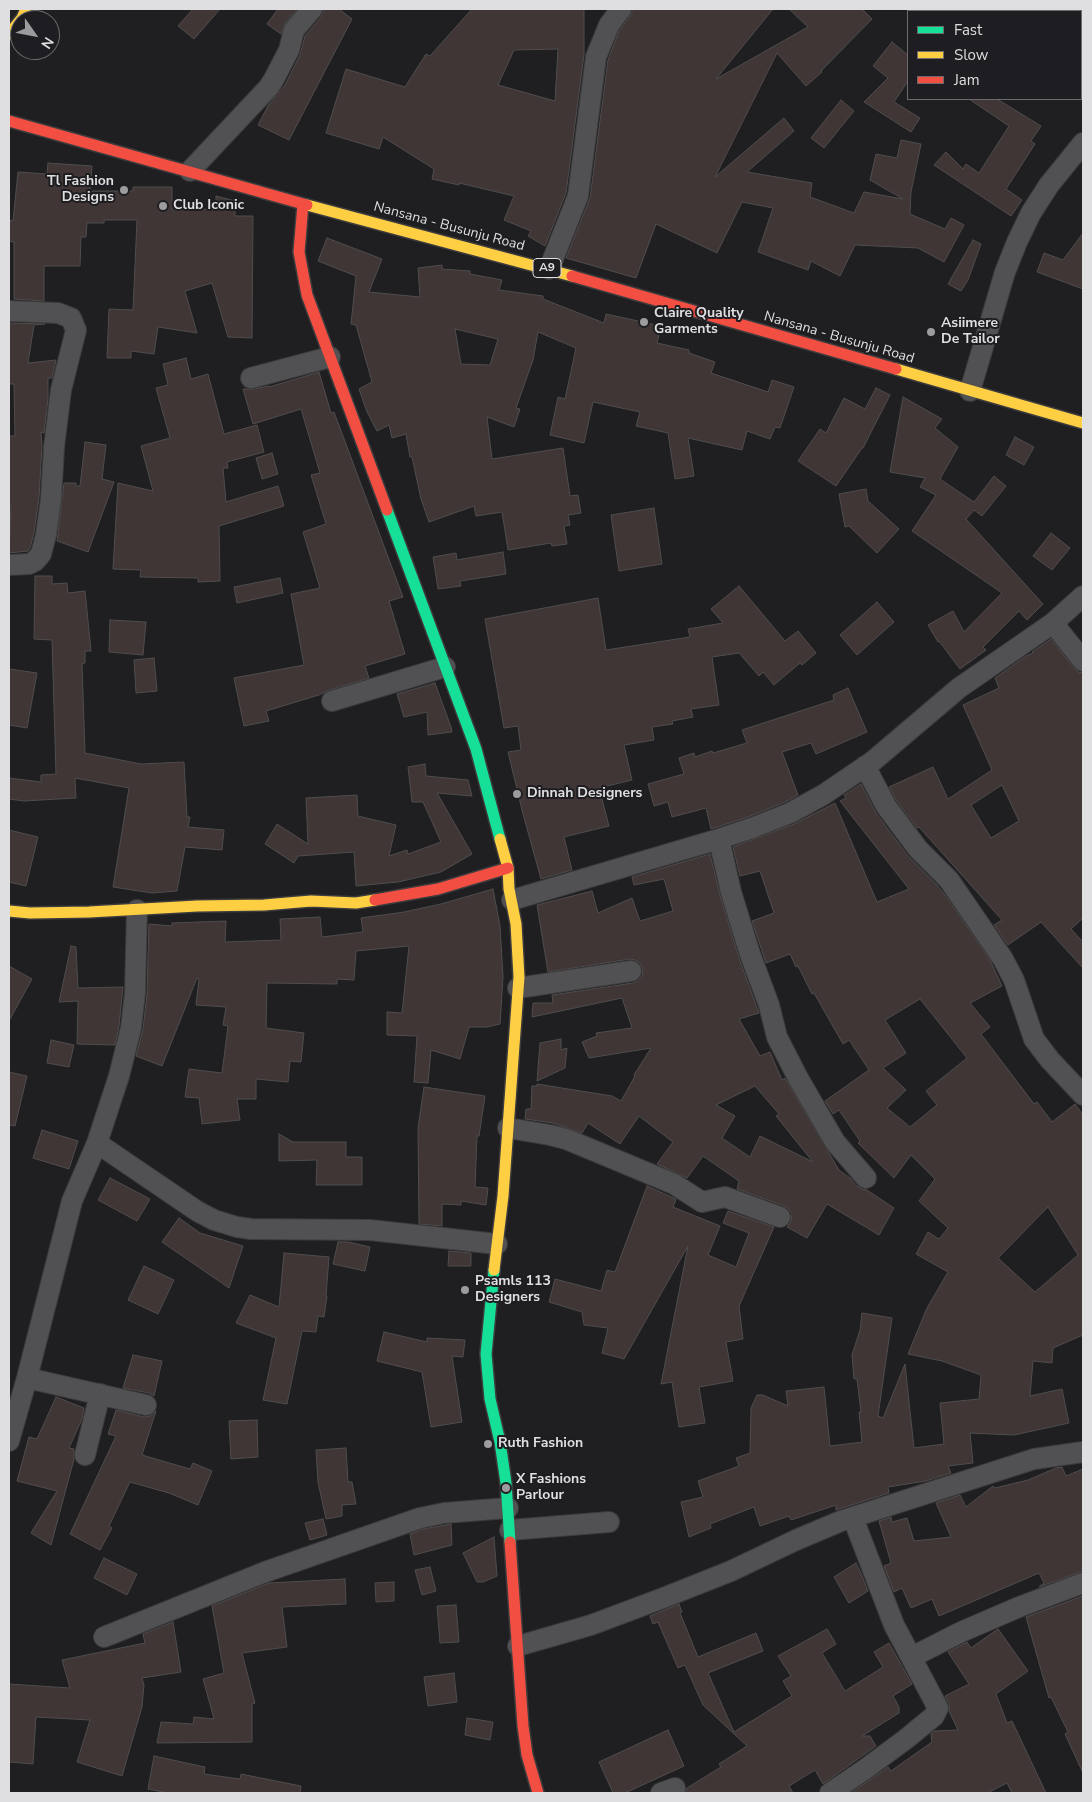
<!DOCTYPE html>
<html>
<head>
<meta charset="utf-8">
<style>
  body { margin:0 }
  #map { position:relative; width:1092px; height:1802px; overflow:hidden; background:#1f1e20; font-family:"Nunito Sans",sans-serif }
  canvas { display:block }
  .frame { position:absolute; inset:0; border:10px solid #dfdfe1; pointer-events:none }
  .legend { position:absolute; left:907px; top:10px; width:175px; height:90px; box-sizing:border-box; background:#1e1d21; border:1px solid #6b6b6e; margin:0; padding:6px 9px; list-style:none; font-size:15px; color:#dfdfe1 }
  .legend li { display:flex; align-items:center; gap:10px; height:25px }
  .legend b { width:25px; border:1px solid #6b6b6e }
  .north { position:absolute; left:10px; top:10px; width:50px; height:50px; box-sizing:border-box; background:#1e1d21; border:1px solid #6b6b6e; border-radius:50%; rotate:123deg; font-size:14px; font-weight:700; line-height:20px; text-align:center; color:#dfdfe1 }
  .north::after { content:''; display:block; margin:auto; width:18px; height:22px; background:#9c9b9d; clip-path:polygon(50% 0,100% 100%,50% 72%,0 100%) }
</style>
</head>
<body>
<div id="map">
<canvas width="1092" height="1802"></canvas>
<div class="frame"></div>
<ul class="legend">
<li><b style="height:6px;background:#16e098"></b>Fast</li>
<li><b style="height:6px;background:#ffcf43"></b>Slow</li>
<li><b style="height:6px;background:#f24e42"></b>Jam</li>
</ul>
<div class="north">N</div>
</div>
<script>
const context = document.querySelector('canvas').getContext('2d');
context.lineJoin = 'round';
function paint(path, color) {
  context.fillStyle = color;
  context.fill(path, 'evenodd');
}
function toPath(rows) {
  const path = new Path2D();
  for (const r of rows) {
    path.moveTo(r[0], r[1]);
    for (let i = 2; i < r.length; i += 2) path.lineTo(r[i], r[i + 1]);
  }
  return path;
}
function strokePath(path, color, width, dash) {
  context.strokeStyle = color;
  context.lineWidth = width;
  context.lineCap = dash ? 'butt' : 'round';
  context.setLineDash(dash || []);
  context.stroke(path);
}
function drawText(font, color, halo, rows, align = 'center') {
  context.font = font + ' "Nunito Sans",sans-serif';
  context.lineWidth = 4;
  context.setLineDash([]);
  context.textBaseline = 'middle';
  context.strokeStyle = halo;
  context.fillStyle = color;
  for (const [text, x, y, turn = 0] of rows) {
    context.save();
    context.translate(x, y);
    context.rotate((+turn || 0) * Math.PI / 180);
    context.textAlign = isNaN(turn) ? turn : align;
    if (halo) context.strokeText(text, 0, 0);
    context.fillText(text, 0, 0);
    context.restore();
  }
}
const building = toPath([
  [193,9,220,9,194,39,178,26,193,9],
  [278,9,297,9,285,23,281,34,267,24,278,9],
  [324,9,339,9,352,19,289,140,258,125,269,104,285,85,300,55,305,36,321,17,324,9],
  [472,9,584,9,584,55,566,193,545,246,528,236,531,231,504,220,514,196,459,183,459,185,432,179,434,169,383,137,379,149,326,133,346,69,405,87,426,54,430,56,472,9],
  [558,49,555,101,498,85,514,50,558,49],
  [633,9,773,9,716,79,808,27,789,9,862,9,872,19,821,71,822,72,806,86,777,53,715,177,784,118,794,131,747,172,812,183,810,197,854,213,864,192,903,199,870,180,876,154,897,158,901,140,921,144,911,192,910,214,945,229,951,218,964,225,944,262,918,248,855,245,840,276,811,261,808,270,758,252,773,208,742,202,717,253,656,224,636,278,566,258,590,198,608,60,619,31,630,16,633,9],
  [892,42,908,55,908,81,894,102,920,118,911,132,864,102,888,78,873,66,892,42],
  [969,99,997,99,1041,126,1031,141,1035,144,1006,189,1022,200,1011,216,934,165,946,152,963,169,966,164,979,173,1009,126,969,99],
  [841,100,854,111,824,148,811,138,841,100],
  [48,163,92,166,90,191,133,191,133,187,172,187,172,210,216,209,216,196,235,201,235,216,253,216,252,338,228,337,212,283,185,291,197,333,158,327,154,354,131,351,131,358,107,358,109,309,133,310,137,220,104,220,104,223,87,223,86,237,81,237,80,266,44,266,44,301,14,299,14,242,9,241,9,235,10,220,13,221,18,172,47,174,48,163],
  [1083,233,1083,289,1037,272,1044,253,1063,260,1083,233],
  [327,238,382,259,369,292,420,297,418,268,442,265,442,269,470,271,470,274,502,280,499,290,543,296,543,299,604,323,606,314,661,326,657,343,689,350,689,353,715,362,711,373,768,392,772,380,794,387,780,428,775,427,770,439,747,431,742,450,688,438,694,476,675,479,668,433,636,426,640,412,593,402,584,443,550,435,558,397,565,399,576,348,538,332,533,360,516,408,520,409,514,427,487,417,492,459,563,448,570,496,578,495,581,513,568,515,570,525,564,526,567,544,552,546,551,543,508,550,502,512,476,516,474,506,429,522,421,499,412,457,410,457,406,434,392,438,389,425,377,431,367,412,359,389,372,382,356,325,351,324,356,276,318,261,327,238],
  [455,329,498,339,490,365,461,364,455,329],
  [973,240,981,244,968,280,961,291,948,284,973,240],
  [9,323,45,324,34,325,28,363,56,360,52,378,48,378,48,399,44,433,41,432,42,446,39,498,34,533,30,548,28,551,9,553,11,506,9,506,9,436,15,436,14,384,9,384,9,323],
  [186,358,191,379,208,374,224,434,257,425,264,452,227,462,228,468,223,468,226,502,278,486,284,506,219,526,220,581,198,582,198,578,140,577,141,570,113,569,118,483,153,491,141,446,170,438,156,388,168,385,163,364,186,358],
  [319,372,331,413,334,412,403,597,389,601,405,654,365,666,369,678,329,690,319,695,266,711,269,721,244,726,234,678,304,665,291,594,320,588,303,532,326,524,311,475,320,473,301,409,253,424,243,389,254,389,269,386,269,387,319,372],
  [876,388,890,395,863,448,862,448,836,486,798,461,820,429,826,433,844,398,865,409,876,388],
  [903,397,942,419,935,428,958,447,940,479,974,502,994,476,1006,486,982,516,974,510,966,519,1043,604,1027,620,1019,611,983,647,986,650,960,669,939,641,938,642,928,625,953,611,964,632,1002,593,912,531,936,495,920,487,925,478,890,472,903,397],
  [1015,437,1034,447,1024,465,1006,455,1015,437],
  [85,442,106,445,102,479,114,482,88,552,57,541,64,483,76,483,76,486,80,486,85,442],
  [272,453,278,474,262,479,256,458,272,453],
  [866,489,868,501,899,529,877,553,849,526,845,527,839,494,866,489],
  [654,508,662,564,619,571,611,515,654,508],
  [1051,533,1070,548,1052,570,1033,556,1051,533],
  [503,552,506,574,460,581,461,586,438,589,433,557,456,553,457,560,503,552],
  [35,576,52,576,52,584,67,583,68,593,85,591,91,651,85,651,85,663,82,664,85,753,141,764,184,762,187,817,190,817,188,827,224,830,222,850,185,847,177,891,152,893,113,887,129,788,75,778,76,798,24,801,9,799,9,778,41,782,41,775,56,774,52,640,34,639,35,576],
  [280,578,283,593,237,603,234,587,280,578],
  [739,586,785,641,798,631,816,653,802,665,800,663,774,685,763,672,759,676,739,653,712,657,719,705,691,709,693,717,672,721,673,724,652,727,654,740,624,745,632,780,599,788,609,826,564,837,572,870,541,879,523,814,508,752,521,750,518,726,504,728,485,619,598,598,606,650,690,637,688,629,723,623,711,609,739,586],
  [877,602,894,622,857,655,840,635,877,602],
  [110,620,146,622,143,655,109,652,110,620],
  [1051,639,1074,668,1078,672,1083,673,1083,918,1071,929,1083,942,1083,968,1041,922,1008,945,994,925,1002,920,919,827,917,828,896,800,889,787,933,767,948,799,992,770,963,705,999,688,995,678,1026,656,1033,653,1032,652,1051,639],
  [1002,785,1019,821,991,838,971,805,1002,785],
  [154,658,157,691,136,693,134,660,154,658],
  [9,669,37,673,27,728,9,725,9,669],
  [435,683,451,727,452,732,428,735,427,712,404,717,397,694,435,683],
  [848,688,867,732,816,754,811,743,782,752,798,795,785,802,748,817,711,829,706,808,672,817,668,802,654,806,648,784,684,774,679,758,694,753,695,757,712,751,713,753,747,743,742,730,834,700,833,695,848,688],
  [425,764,426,776,468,780,472,796,437,793,472,854,441,872,398,882,356,886,354,852,298,856,294,863,265,844,277,824,308,844,306,798,357,795,358,816,396,825,389,856,407,850,408,854,441,842,423,802,412,802,408,767,425,764],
  [861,784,876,813,908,856,937,885,948,899,990,960,1002,986,970,1003,990,1027,981,1034,1034,1104,1037,1102,1052,1122,1075,1104,1083,1115,1083,1335,1053,1348,1052,1363,1033,1361,1030,1396,1062,1389,1069,1423,1014,1435,970,1433,973,1463,948,1466,951,1473,926,1481,888,1487,889,1493,836,1510,836,1505,791,1520,789,1516,760,1526,754,1507,710,1524,711,1528,689,1537,681,1502,703,1497,698,1481,739,1466,736,1458,750,1453,751,1408,757,1395,763,1395,788,1406,786,1391,824,1387,830,1446,862,1442,859,1412,861,1412,857,1379,854,1379,852,1355,860,1330,862,1313,892,1318,878,1416,883,1418,905,1364,914,1448,944,1444,940,1403,979,1399,981,1375,942,1361,908,1354,927,1308,948,1272,916,1254,928,1232,939,1239,948,1228,919,1201,935,1179,911,1155,894,1178,858,1143,860,1141,839,1110,833,1114,825,1101,869,1070,849,1040,843,1044,814,993,812,994,798,966,796,967,790,954,766,963,752,921,774,913,760,871,740,876,733,847,794,824,835,803,877,902,909,889,840,801,846,798,844,795,861,784],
  [920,999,967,1058,926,1091,937,1105,910,1127,887,1108,906,1090,883,1068,906,1053,885,1020,920,999],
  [1048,1207,1078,1255,1035,1292,998,1258,1048,1207],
  [9,830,38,837,26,886,9,882,9,830],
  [710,854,720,895,739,958,759,1013,739,1019,760,1056,770,1052,782,1080,785,1078,839,1170,850,1178,857,1186,862,1189,867,1190,894,1208,879,1235,827,1204,807,1238,787,1227,791,1221,792,1214,789,1209,784,1206,737,1189,739,1181,703,1156,687,1178,657,1164,673,1142,639,1116,620,1144,588,1123,582,1133,553,1123,525,1119,526,1109,531,1109,532,1086,537,1086,537,1084,612,1096,621,1101,635,1076,634,1075,651,1048,589,1058,582,1042,597,1036,596,1033,632,1028,622,998,532,1017,533,1003,553,1003,552,995,633,983,638,981,642,976,643,970,640,963,635,960,630,959,548,972,537,905,592,891,598,913,632,898,640,921,673,911,664,879,634,885,632,877,710,854],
  [755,1086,779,1114,776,1116,813,1162,760,1136,750,1157,722,1138,735,1116,716,1105,755,1086],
  [493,889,500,926,503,977,500,1024,487,1027,469,1027,460,1059,431,1050,428,1083,414,1082,417,1036,387,1035,387,1012,402,1013,409,946,356,951,354,980,337,979,337,984,267,983,266,1028,304,1033,301,1062,290,1061,288,1082,256,1079,256,1099,237,1099,240,1120,202,1124,199,1098,185,1097,189,1069,222,1073,228,1026,223,1025,226,1007,196,1005,199,979,197,978,162,1066,136,1056,143,1029,147,994,149,924,172,926,172,923,226,921,225,942,281,940,280,919,320,917,322,937,363,932,361,918,404,912,441,904,493,889],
  [71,946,76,947,78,988,123,987,119,1026,115,1045,77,1044,78,1001,59,1002,71,946],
  [9,966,32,979,9,1021,9,966],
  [561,1039,561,1050,567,1048,565,1068,537,1081,540,1043,561,1039],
  [51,1040,74,1045,69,1067,47,1063,51,1040],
  [9,1072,27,1076,15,1126,9,1125,9,1072],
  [424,1087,485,1096,479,1136,477,1136,475,1187,488,1188,486,1205,461,1201,461,1205,442,1204,442,1226,419,1224,418,1128,424,1087],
  [42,1130,78,1141,69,1169,33,1158,42,1130],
  [279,1134,293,1142,346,1142,346,1157,362,1157,362,1185,316,1185,317,1160,279,1161,279,1134],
  [110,1178,150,1199,137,1221,98,1200,110,1178],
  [647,1186,676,1199,673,1207,720,1226,708,1255,736,1267,749,1233,723,1223,728,1211,774,1227,739,1306,743,1339,726,1342,733,1381,699,1387,705,1423,679,1427,672,1382,661,1384,688,1246,624,1359,602,1353,608,1328,584,1325,582,1312,549,1302,555,1279,601,1291,607,1270,615,1272,647,1186],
  [179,1218,200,1233,243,1246,229,1288,162,1242,179,1218],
  [338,1242,348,1242,370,1247,365,1271,333,1264,338,1242],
  [449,1251,471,1253,471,1266,448,1266,449,1251],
  [284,1253,329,1257,326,1296,327,1296,324,1317,318,1316,316,1332,302,1331,287,1404,263,1400,276,1338,236,1323,250,1295,279,1307,284,1253],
  [144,1266,174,1280,158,1314,128,1300,144,1266],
  [384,1332,427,1342,427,1338,465,1340,463,1357,452,1356,462,1422,431,1427,422,1372,377,1361,384,1332],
  [133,1355,162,1361,154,1396,149,1393,123,1388,133,1355],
  [56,1397,84,1408,82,1419,69,1448,74,1449,74,1459,51,1545,31,1533,57,1491,17,1481,29,1437,37,1439,56,1397],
  [116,1410,144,1417,150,1416,156,1411,142,1455,190,1469,193,1463,212,1471,198,1505,169,1493,130,1482,109,1526,112,1528,100,1550,70,1534,116,1436,108,1434,116,1410],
  [257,1420,258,1457,231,1459,229,1421,257,1420],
  [346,1448,348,1482,352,1482,356,1504,342,1505,342,1516,326,1519,318,1482,316,1450,346,1448],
  [1062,1467,1066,1476,1083,1469,1083,1571,1039,1587,1044,1583,1039,1573,939,1616,932,1599,911,1608,902,1588,894,1592,884,1566,891,1563,879,1521,891,1517,892,1522,907,1518,914,1541,951,1537,936,1503,960,1495,966,1507,993,1486,995,1488,1028,1480,1056,1468,1062,1467],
  [323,1519,327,1535,310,1540,305,1523,323,1519],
  [451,1524,452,1545,414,1555,410,1534,423,1529,451,1524],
  [494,1537,497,1576,483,1582,477,1582,463,1553,494,1537],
  [104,1558,137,1574,127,1595,94,1578,104,1558],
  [856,1563,861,1573,868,1591,849,1603,834,1577,856,1563],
  [430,1567,436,1591,422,1595,415,1570,430,1567],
  [345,1579,346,1604,282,1607,287,1647,242,1653,255,1703,252,1704,252,1742,157,1743,161,1722,193,1724,194,1717,214,1719,203,1679,224,1673,212,1606,269,1583,345,1579],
  [394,1582,394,1601,376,1602,375,1583,394,1582],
  [1083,1596,1083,1773,1065,1734,1068,1732,1051,1697,1049,1698,1026,1617,1083,1596],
  [679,1604,682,1612,680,1613,698,1657,756,1633,763,1651,708,1673,734,1732,792,1696,783,1681,791,1676,778,1656,827,1629,836,1644,822,1653,845,1691,883,1667,874,1652,889,1643,912,1684,893,1696,899,1707,899,1713,862,1736,870,1736,876,1746,823,1784,815,1770,789,1786,793,1793,685,1793,687,1788,721,1767,719,1764,747,1746,703,1705,685,1665,678,1668,658,1622,653,1624,650,1616,679,1604],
  [456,1605,459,1642,440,1643,437,1606,456,1605],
  [173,1622,181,1672,142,1678,144,1685,142,1707,122,1776,77,1762,90,1720,36,1717,33,1764,9,1762,9,1684,70,1688,62,1660,145,1643,143,1634,173,1622],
  [998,1629,1028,1671,996,1694,1007,1723,1012,1721,1046,1793,1012,1793,1007,1783,987,1793,851,1793,888,1767,891,1771,932,1742,931,1734,934,1731,958,1730,949,1711,949,1703,945,1696,969,1684,948,1652,967,1642,971,1648,998,1629],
  [454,1673,457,1702,428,1706,424,1677,454,1673],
  [467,1718,493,1722,490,1740,465,1735,467,1718],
  [668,1730,684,1766,625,1793,613,1793,599,1762,668,1730],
  [154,1756,205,1767,204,1774,240,1779,241,1774,301,1786,300,1793,168,1793,148,1789,154,1756]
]);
paint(building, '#403635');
strokePath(building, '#4f4d4e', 1);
const street = toPath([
  [1056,9,1057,11],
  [1081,43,1083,45],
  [190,171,269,87,274,79,289,50,294,30,312,9],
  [549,269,578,196,596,57,609,25,621,9],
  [9,311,58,313,71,318,76,330,61,390,54,447,51,499,46,535,41,554,35,561,29,564,9,565],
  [251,378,330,357],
  [970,391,1005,272,1017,242,1031,213,1049,185,1083,143],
  [1053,623,1083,661],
  [332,701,445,667],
  [865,766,886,806,918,849,949,880,1003,959,1014,980,1034,1039,1050,1060,1083,1095],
  [719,839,731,892,750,954,769,1005,777,1037,798,1078,835,1142,866,1178],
  [512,900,719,839,752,828,790,813,823,795,873,761,959,688,1053,623,1083,596],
  [518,988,631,971],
  [508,1128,550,1135,566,1139,674,1184,702,1202,725,1197,780,1217],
  [97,1143,197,1211,214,1220,237,1227,251,1229,370,1230,497,1244],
  [27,1378,146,1405],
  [9,1441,27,1378,72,1201,97,1143,119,1076,131,1028,135,993,137,910],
  [85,1455,100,1394],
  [510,1530,609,1522],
  [104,1637,265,1572,420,1518,444,1513,508,1508],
  [518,1646,591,1625,663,1598,731,1571,796,1540,841,1521,1034,1459,1083,1452],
  [912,1657,961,1632,1019,1607,1083,1583],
  [661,1793,675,1788],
  [830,1793,864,1770,906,1739,934,1716,938,1708,894,1625,853,1518]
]);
const fast = toPath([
  [387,510,476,749,500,839],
  [494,1270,486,1354,490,1399,500,1442,506,1483,510,1542]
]);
const slow = toPath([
  [9,34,22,18,26,9],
  [307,205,572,276],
  [896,369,1083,423],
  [9,911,30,913,89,912,197,906,264,905,311,901,356,903,375,900],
  [494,1270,503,1196,519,977,516,924,509,889,508,868,500,839]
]);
const jam = toPath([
  [9,121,307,205],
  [303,204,299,252,307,295,387,510],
  [572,276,896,369],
  [375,900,438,889,508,868],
  [510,1542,523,1726,527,1755,538,1793]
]);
strokePath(street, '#3c3b3d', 22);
strokePath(fast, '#3c3b3d', 14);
strokePath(slow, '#3c3b3d', 14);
strokePath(jam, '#3c3b3d', 14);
strokePath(street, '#515052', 20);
strokePath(fast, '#16e098', 11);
strokePath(slow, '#ffcf43', 11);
strokePath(jam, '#f24e42', 11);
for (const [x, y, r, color] of [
  [124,190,5,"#9c9b9d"],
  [163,206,5,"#9c9b9d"],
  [644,322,5,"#9c9b9d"],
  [931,332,5,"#9c9b9d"],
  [517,794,5,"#9c9b9d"],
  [465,1290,5,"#9c9b9d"],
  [488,1444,5,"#9c9b9d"],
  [506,1488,5,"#9c9b9d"]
]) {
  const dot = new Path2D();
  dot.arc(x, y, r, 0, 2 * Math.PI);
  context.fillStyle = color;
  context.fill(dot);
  strokePath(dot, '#1e1d21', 2);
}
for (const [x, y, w] of [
  [547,268,28]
]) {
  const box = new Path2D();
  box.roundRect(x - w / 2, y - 9.5, w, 19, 4);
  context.fillStyle = '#1e1d21';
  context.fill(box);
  strokePath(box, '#dfdfe1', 1);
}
drawText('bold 12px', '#dfdfe1', null, [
  ["A9",547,268]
]);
drawText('bold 14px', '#dfdfe1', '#1e1d21', [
  ["Tl Fashion",114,182,"right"],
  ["Designs",114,198,"right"],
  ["Club Iconic",173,206],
  ["Claire Quality",654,314],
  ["Garments",654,330],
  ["Asiimere",941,324],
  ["De Tailor",941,340],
  ["Dinnah Designers",527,794],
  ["Psamls 113",475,1282],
  ["Designers",475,1298],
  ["Ruth Fashion",498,1444],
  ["X Fashions",516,1480],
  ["Parlour",516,1496]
], 'left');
drawText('14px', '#dfdfe1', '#1e1d21', [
  ["Nansana - Busunju Road",449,227,15],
  ["Nansana - Busunju Road",839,338,16]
]);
</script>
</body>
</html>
